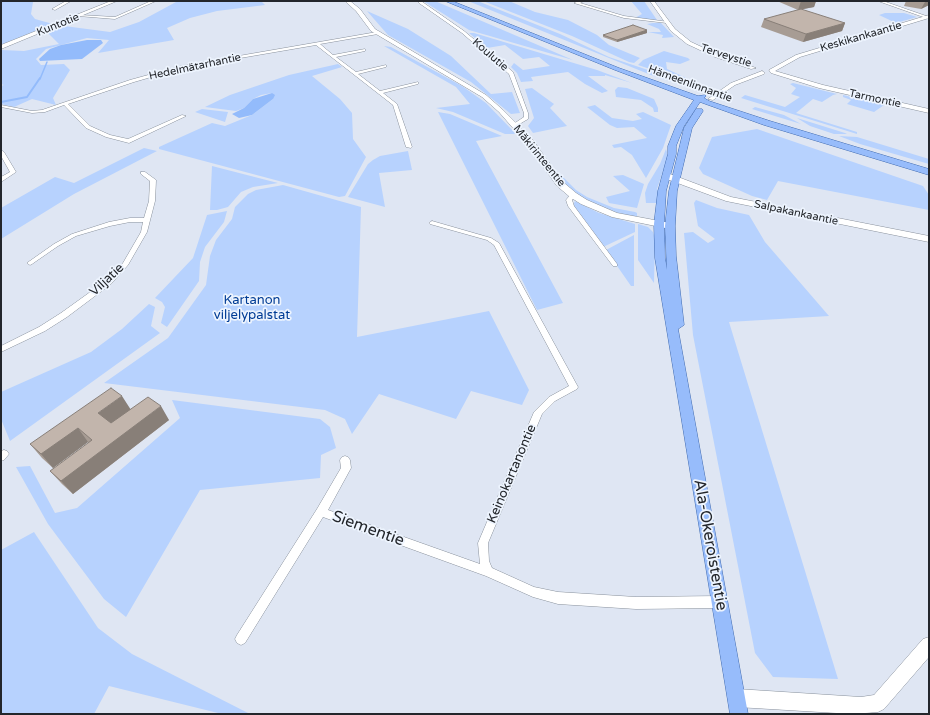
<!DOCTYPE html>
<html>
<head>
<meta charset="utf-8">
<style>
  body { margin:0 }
  #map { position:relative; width:930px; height:715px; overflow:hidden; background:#dfe6f3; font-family:"Varela Round",sans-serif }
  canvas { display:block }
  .frame { position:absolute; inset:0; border:2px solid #23262b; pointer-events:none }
</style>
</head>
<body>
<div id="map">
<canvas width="930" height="715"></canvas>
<div class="frame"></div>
</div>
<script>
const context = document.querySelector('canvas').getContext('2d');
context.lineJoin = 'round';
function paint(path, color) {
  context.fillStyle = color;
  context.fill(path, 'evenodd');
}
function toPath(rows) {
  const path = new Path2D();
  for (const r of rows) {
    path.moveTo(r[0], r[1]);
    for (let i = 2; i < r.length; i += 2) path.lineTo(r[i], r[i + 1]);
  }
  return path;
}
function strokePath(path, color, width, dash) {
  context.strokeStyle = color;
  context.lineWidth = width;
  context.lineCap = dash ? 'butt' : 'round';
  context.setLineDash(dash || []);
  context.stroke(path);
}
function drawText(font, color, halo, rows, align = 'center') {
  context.font = font + ' "Varela Round",sans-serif';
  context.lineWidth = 3.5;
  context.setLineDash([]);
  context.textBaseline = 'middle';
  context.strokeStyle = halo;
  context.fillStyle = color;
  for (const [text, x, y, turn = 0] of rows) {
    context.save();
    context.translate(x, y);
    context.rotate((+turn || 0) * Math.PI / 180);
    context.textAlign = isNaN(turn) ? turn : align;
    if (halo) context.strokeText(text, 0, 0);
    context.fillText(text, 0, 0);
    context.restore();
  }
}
paint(toPath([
  [1,1,39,1,33,2,31,14,35,19,53,24,1,45],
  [188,1,261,1,265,5,217,11,190,18,167,28,174,40,98,53,109,40,87,38,46,49,36,59,41,65,64,64,70,70,53,98,56,105,32,99,14,107,1,104,1,86,4,85,1,84,1,50,24,51,59,44,48,33,64,26,110,32,139,22,176,2],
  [423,1,435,1,573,60,469,30],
  [468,1,480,2,560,34,609,57,705,89,697,90,651,75],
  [483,1,509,1,535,12,568,20,597,35,609,45,640,58,634,63,629,62,572,36],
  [631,1,644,1,657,20,635,18,642,14],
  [367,11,408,29,451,56,491,94,512,92,520,113,511,114,471,82,388,35],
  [885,13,904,13,917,17,896,23,879,15],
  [653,23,661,23,674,37,662,38,663,35,648,32,661,32,659,29,647,24],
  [469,33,474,33,597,70,632,83,605,75,605,76,588,76,608,91,602,93,585,84,568,72,531,77,533,81,521,82,517,73,511,67,514,63,523,70,550,66,539,57,523,59,505,45,487,48],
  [384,46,391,47,462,86,486,103,516,134,505,134,453,112,436,108,470,104,456,87],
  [664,51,688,58,690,60,680,64,666,62,667,69,697,83,692,83,638,65,643,60],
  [338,64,342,67,312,76,340,99,352,113,353,139,366,157,345,196,339,197,159,149,159,147,212,123,225,126,252,115,273,99,272,93,261,95,253,99,244,108,236,111,205,107,230,95,289,75],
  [793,83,837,94,833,95,822,102,813,99,796,113,857,132,857,134,741,98,745,95,785,107,800,97,791,94,796,88,790,84],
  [618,87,627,88,654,99,658,108,658,112,654,112,653,108,641,100,616,97,615,90],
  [532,88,554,104,550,108,567,126,533,133,528,126,534,118,525,89],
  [843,95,884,105,874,112,847,104,851,100,843,97],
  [595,105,612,118,633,121,642,119,636,114,643,112,671,125,663,148,646,178,632,155,621,147,614,148,612,145,647,138,634,127,617,128,610,125,587,107],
  [755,107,784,115,801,124,752,109],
  [202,109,228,112,225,122,195,112],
  [438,112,450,114,502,136,476,141,563,303,537,310],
  [797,118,845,133,847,134,834,134,810,126],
  [757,129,923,186,929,195,929,210,778,181,767,200,752,196,703,174,699,168,712,137],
  [839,136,857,137,929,159,929,164,860,144],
  [144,148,157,151,74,194,1,239,1,208,55,177,74,183],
  [666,149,667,152,667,159,657,189,659,191,657,203,646,203,645,193,648,184,660,164],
  [408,151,412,170,379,173,385,207,348,197,368,164,373,160,380,156],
  [212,166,278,183,253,187,241,192,228,207,217,210,210,210],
  [560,174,576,190,587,197,614,208,635,212,637,213,637,218,607,210,581,197,565,184,558,175],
  [623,175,644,184,637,208,609,203,606,197,630,191,613,176],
  [283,185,361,207,357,337,489,311,529,390,522,405,471,391,456,419,379,394,352,434,345,419,325,410,104,383,168,338,206,285,210,256,216,240,232,219,235,207,248,194,256,190],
  [696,200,717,208,749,215,765,242,829,316,729,322,838,679,773,677,755,653,693,335,684,233,693,232,708,243,715,239,698,226,694,203],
  [575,201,599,213,635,224,635,232,603,247,573,206],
  [227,211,224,222,205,247,200,262,199,281,167,327,161,323,165,307,162,302,155,298,193,258,207,215],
  [638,224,648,227,653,232,655,239,654,283,638,260],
  [634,235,634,286,631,286,606,250],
  [149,304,155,307,151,326,160,333,10,441,1,419,1,392,91,352,122,329],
  [172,400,320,419,330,427,336,448,321,455,320,478,200,490,126,617,104,599,48,524,16,467,30,466,55,513,77,508,180,418],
  [34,532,98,628,132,654,250,714,222,714,109,686,94,714,1,714,1,550]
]), '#b7d2fe');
paint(toPath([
  [87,40,101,40,103,43,82,59,40,61,39,59,50,49,61,45],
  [272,93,275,95,273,99,252,115,239,118,232,114,244,108,253,99]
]), '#93bbfb');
strokePath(toPath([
  [40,79,47,62]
]), '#93bbfb', 1.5);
strokePath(toPath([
  [1,102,27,97,40,78]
]), '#93bbfb', 2);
const street = toPath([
  [66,1,71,1,55,10,52,9,66,1],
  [151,1,156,1,115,19,78,16,80,15,115,17,151,1],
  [419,1,421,1,464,31,513,72,528,113,528,119,516,126,512,125,524,117,524,113,509,74,462,33,419,3,419,1],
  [579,1,584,1,580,3,624,16,669,22,667,23,624,18,574,3,579,1],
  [878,1,883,1,929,17,929,19,878,1],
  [377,32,378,34,320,44,333,55,365,49,365,51,336,57,356,72,386,65,386,67,358,74,380,91,418,82,418,84,383,93,397,104,412,147,411,148,406,147,393,105,316,45,182,68,134,82,68,104,90,126,110,135,128,139,182,115,186,116,129,143,106,137,86,128,64,105,45,112,32,113,1,107,1,105,32,111,42,110,130,80,181,66,377,32],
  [1,150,4,152,16,172,1,182,1,177,10,172,1,156,1,150],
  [141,172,145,172,156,180,155,201,147,232,128,265,111,284,67,317,45,331,1,352,1,346,39,327,61,313,107,280,123,263,141,232,143,222,130,222,110,226,76,236,58,246,32,264,30,265,27,263,54,244,72,234,109,222,130,218,144,218,149,201,150,181,141,174,141,172],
  [573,193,576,195,572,200,574,206,617,264,617,266,613,266,568,206,566,200,571,194,573,193],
  [432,221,491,238,499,243,578,387,577,389,555,401,542,414,488,543,489,561,492,568,534,587,558,592,636,597,720,596,724,598,726,602,724,606,720,608,636,609,558,604,533,597,486,576,323,517,245,643,241,645,237,643,235,639,237,635,317,509,341,468,340,460,342,457,345,456,348,457,350,460,351,468,328,510,480,564,478,543,534,412,549,397,569,386,494,245,487,240,430,224,429,223,432,221],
  [4,450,7,451,9,454,4,460,1,461,1,451,4,450]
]);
const secondary = toPath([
  [111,1,117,1,1,49,1,45,111,1],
  [345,1,350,1,360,9,375,29,486,95,503,110,532,139,563,182,576,193,587,200,617,213,670,223,674,226,670,229,612,217,581,204,570,197,557,186,526,143,499,112,482,97,371,31,356,11,345,1],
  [650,1,654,1,675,29,691,42,719,55,756,68,751,69,715,57,687,44,671,31,650,1],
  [929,15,929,18,800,57,775,71,823,85,929,109,929,113,819,88,771,73,769,70,796,55,929,15],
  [762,71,765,73,764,74,735,85,713,100,708,99,731,83,762,71],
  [664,174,670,174,731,197,929,236,929,242,726,201,664,178,664,174],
  [929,637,929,657,884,709,878,712,853,714,737,707,731,704,728,698,731,692,737,689,861,697,874,695,923,639,929,637]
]);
const primary = toPath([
  [445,1,452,1,619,68,698,96,705,95,706,96,704,98,709,101,770,121,929,169,929,175,764,125,700,102,684,126,676,146,676,154,666,191,664,224,665,258,667,270,665,226,669,191,684,128,696,109,702,109,703,111,692,128,677,191,675,226,676,256,684,325,678,329,748,714,730,714,655,258,654,224,658,191,668,154,668,146,676,126,694,100,615,70,445,1]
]);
strokePath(street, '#89919c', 1);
strokePath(secondary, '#89919c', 1);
strokePath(primary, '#416bb0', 1);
paint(street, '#fff');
paint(secondary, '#fff');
paint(primary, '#97bcfb');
paint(toPath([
  [777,1,816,1,814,7,798,10],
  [906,1,929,1,929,5,921,9,904,6],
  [764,19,845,23,842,31,803,42,761,27],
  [647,30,647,33,617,42,603,37,603,35],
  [131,409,169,420,73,494,62,484,50,471,89,443,88,442,53,468,42,458,30,444]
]), '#a79c94');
paint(toPath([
  [801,1,816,1,814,7,798,10],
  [927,1,929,1,929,5,921,9,925,2],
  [845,23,842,31,803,42,806,34],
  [647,30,647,33,617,42,617,40],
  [122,396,131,410,108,427,98,413],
  [161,406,169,420,73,494,61,481],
  [78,428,88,442,53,468,41,454]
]), '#887f78');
const building = toPath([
  [801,9,845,23,806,34,764,19,801,9],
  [633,25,647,30,617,40,603,35,633,25],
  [111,388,122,396,98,413,111,423,148,397,161,406,61,481,50,471,92,440,78,428,41,454,30,444,111,388]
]);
paint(building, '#c2b5ac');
strokePath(building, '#887f78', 1);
drawText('11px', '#23262b', '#edf4fe', [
  ["Kuntotie",58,25,-22],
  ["Keskikankaantie",861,37,-16],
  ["Koulutie",490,55,41],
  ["Terveystie",726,56,18],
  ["Hedelmätarhantie",195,67,-12],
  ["Hämeenlinnantie",690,84,20],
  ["Tarmontie",875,99,12],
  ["Mäkirinteentie",539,156,51],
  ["Salpakankaantie",796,213,12]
]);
drawText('13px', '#23262b', '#edf4fe', [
  ["Viljatie",107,280,-43],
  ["Keinokartanontie",512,474,-67]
]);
drawText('13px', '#003c95', '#edf4fe', [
  ["Kartanon",252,301],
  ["viljelypalstat",252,316]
]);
drawText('16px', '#23262b', '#edf4fe', [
  ["Siementie",368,529,20],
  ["Ala-Okeroistentie",710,545,80]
]);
</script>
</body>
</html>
